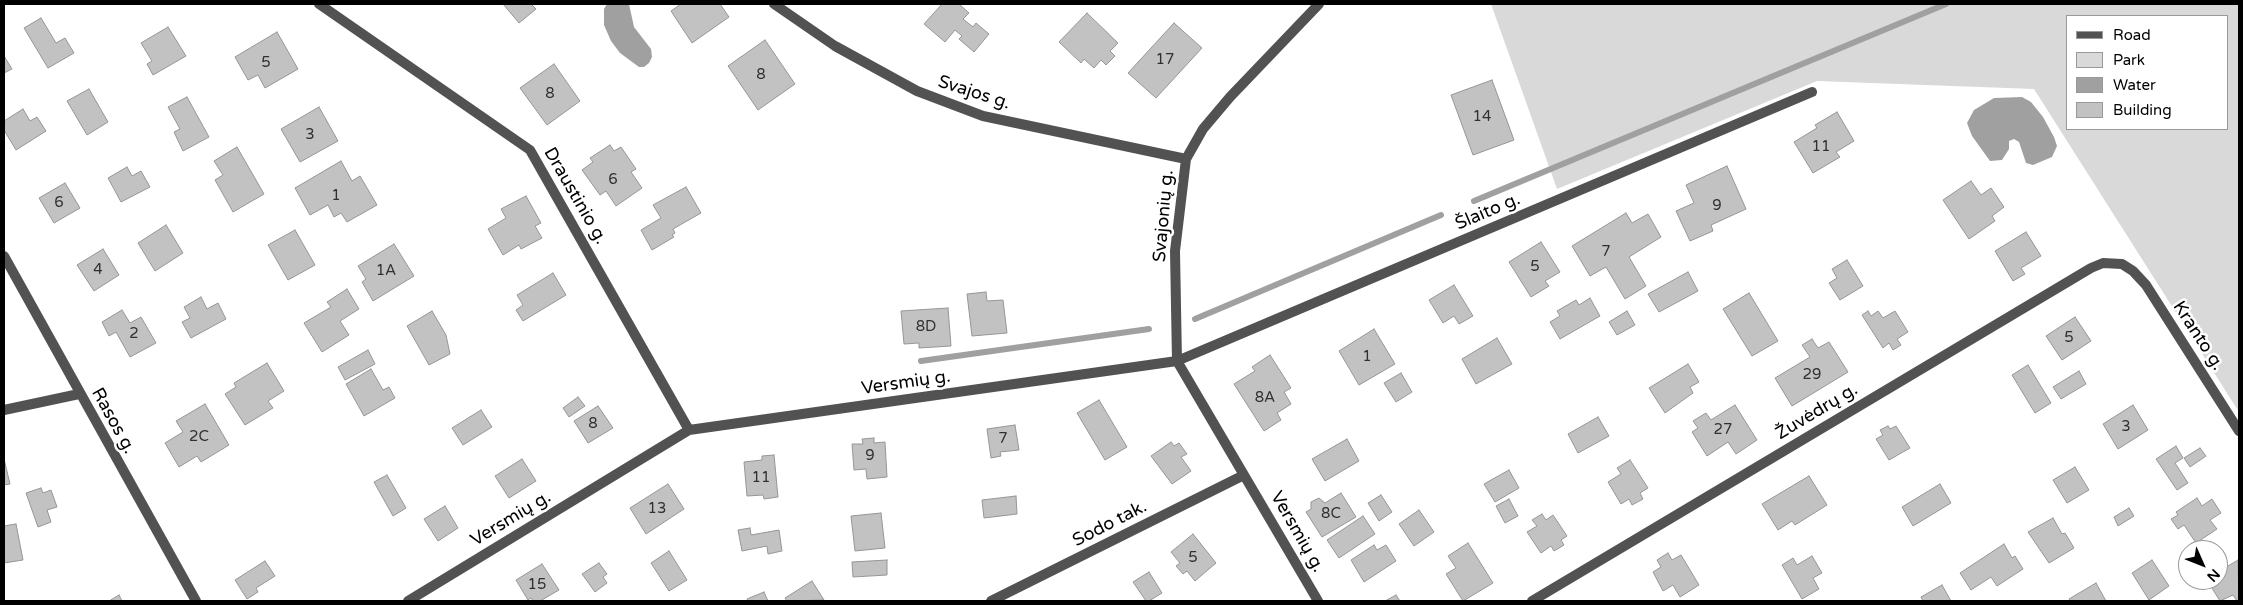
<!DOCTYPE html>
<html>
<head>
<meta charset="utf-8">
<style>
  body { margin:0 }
  #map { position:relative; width:2243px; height:605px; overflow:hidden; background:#fff; font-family:"Varela Round",sans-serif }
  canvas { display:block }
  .frame { position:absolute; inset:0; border:5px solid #000; pointer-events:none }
  .legend { position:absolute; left:2066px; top:15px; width:162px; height:115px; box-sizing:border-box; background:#fff; border:1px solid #999; margin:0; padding:6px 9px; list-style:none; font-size:15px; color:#000 }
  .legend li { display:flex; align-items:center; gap:10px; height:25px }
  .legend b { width:25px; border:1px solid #999 }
  .north { position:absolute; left:2178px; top:540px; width:50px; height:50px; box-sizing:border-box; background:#fff; border:1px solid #999; border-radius:50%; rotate:134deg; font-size:14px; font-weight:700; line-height:20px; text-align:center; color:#000 }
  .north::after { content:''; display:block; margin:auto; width:18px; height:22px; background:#000; clip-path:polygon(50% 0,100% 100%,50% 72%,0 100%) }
</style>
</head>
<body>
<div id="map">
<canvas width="2243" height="605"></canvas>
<div class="frame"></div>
<ul class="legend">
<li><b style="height:6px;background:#525252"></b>Road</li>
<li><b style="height:14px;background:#d9d9d9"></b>Park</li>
<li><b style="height:14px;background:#a0a0a0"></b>Water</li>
<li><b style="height:14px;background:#c2c2c2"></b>Building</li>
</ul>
<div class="north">N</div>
</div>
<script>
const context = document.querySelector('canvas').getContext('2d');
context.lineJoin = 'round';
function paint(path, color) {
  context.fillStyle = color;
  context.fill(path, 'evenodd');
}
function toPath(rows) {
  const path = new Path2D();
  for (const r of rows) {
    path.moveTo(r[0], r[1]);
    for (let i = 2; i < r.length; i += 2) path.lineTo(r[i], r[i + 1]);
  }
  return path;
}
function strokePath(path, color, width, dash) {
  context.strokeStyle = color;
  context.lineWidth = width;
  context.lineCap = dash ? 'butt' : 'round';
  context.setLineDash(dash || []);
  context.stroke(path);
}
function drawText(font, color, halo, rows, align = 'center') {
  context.font = font + ' "Varela Round",sans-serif';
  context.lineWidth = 5;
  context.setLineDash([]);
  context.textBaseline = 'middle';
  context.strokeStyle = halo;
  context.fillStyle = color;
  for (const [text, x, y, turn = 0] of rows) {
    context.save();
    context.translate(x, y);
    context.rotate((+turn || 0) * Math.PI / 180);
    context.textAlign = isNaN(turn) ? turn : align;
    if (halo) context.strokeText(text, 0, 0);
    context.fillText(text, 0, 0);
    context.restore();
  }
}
paint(toPath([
  [1491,4,2239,4,2239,412,2034,89,1817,81,1557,189],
  [2067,16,2227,16,2227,129,2067,129]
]), '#d9d9d9');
paint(toPath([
  [607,4,629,4,634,27,651,49,652,57,649,63,644,67,639,67,620,53,611,41,604,25,604,9],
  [2022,97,2031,102,2043,117,2054,137,2057,146,2052,157,2033,165,2026,163,2019,142,2014,139,2009,141,2009,149,2002,160,1990,161,1972,136,1967,123,1974,110,1994,98]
]), '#a0a0a0');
strokePath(toPath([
  [1474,201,1946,4],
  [1195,319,1441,215],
  [921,361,1149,329]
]), '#a0a0a0', 6);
const building = toPath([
  [503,4,531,4,536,9,519,23,503,4],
  [681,4,720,4,729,17,692,43,671,11,681,4],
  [942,4,959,4,969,13,963,19,973,27,976,23,989,34,974,52,959,39,962,36,955,30,945,42,924,24,942,4],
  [1087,13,1118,43,1110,51,1115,56,1106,65,1101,60,1094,68,1084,59,1081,63,1059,42,1087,13],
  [41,18,56,43,65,38,74,53,48,68,24,28,41,18],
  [1174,23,1202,48,1156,98,1128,73,1174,23],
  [168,27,186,56,153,75,147,64,152,61,141,43,168,27],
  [277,32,298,69,265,88,258,75,248,80,235,57,277,32],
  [765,40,795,84,758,110,728,66,765,40],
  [4,56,12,69,4,73,4,56],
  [554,64,580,101,547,125,520,88,554,64],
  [1492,80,1514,140,1473,155,1451,95,1492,80],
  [89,89,108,122,87,135,67,101,89,89],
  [187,97,209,137,183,151,174,132,180,129,168,107,187,97],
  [319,107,338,141,300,162,281,129,319,107],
  [23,109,30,121,37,117,46,131,16,150,4,130,4,121,23,109],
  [1837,112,1854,141,1836,152,1840,157,1813,173,1794,142,1817,128,1815,125,1837,112],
  [610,145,614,151,621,147,636,169,631,172,642,188,616,206,606,191,600,195,582,170,593,162,590,158,610,145],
  [237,147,264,194,233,212,215,180,223,175,214,161,237,147],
  [341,161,352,181,360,176,377,205,347,222,341,213,334,217,328,205,310,215,295,188,341,161],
  [1727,166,1746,209,1711,225,1713,231,1690,241,1676,211,1694,203,1686,185,1727,166],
  [127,167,132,176,141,171,150,187,121,202,108,178,127,167],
  [1971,181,1981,195,1991,188,2004,207,1992,216,1995,221,1969,239,1943,200,1971,181],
  [65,183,80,208,54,223,39,198,65,183],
  [686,187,701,213,673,229,675,233,672,235,674,237,652,250,641,230,661,218,653,205,686,187],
  [526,196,541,223,535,226,542,238,521,249,519,245,503,255,488,229,506,218,501,209,526,196],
  [1626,213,1632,223,1648,214,1661,237,1629,257,1646,286,1625,299,1606,267,1590,276,1572,246,1626,213],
  [166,225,183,253,155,271,138,243,166,225],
  [295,230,315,265,288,280,268,245,295,230],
  [2026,232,2041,256,2021,268,2025,274,2013,281,1995,251,2026,232],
  [1541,242,1560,272,1545,281,1549,286,1531,297,1509,262,1541,242],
  [394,244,414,276,373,301,362,282,366,279,358,266,394,244],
  [103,249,119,275,94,291,77,265,103,249],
  [1847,260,1863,286,1840,300,1829,283,1837,278,1832,269,1847,260],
  [1688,272,1698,291,1659,312,1648,294,1688,272],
  [553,273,566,295,523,321,516,310,523,305,517,295,553,273],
  [1454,285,1473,316,1459,324,1454,316,1443,323,1429,300,1454,285],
  [347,289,359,309,340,321,349,335,322,352,304,323,331,307,327,302,347,289],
  [986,292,987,301,1003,300,1007,333,972,336,967,294,986,292],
  [1749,293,1778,341,1752,356,1723,309,1749,293],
  [201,297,207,309,218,303,226,319,191,338,182,322,190,318,184,307,201,297],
  [1590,298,1600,316,1560,339,1550,322,1560,316,1557,311,1576,300,1579,305,1590,298],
  [948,308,951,346,919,348,919,343,904,344,901,311,948,308],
  [122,310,130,323,141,317,156,343,130,357,116,332,109,336,102,322,122,310],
  [432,311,446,335,450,354,429,365,407,326,432,311],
  [1627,311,1635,325,1617,335,1609,322,1627,311],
  [1868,311,1871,316,1878,311,1883,318,1895,311,1908,332,1897,339,1901,345,1893,350,1889,343,1883,348,1862,315,1868,311],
  [2075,317,2091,341,2062,360,2046,336,2075,317],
  [1374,329,1395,364,1359,385,1339,351,1374,329],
  [1497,338,1512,364,1476,384,1462,359,1497,338],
  [1812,339,1818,348,1829,342,1848,372,1792,406,1775,378,1810,357,1802,345,1812,339],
  [368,350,375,364,345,380,338,367,368,350],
  [1270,355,1291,388,1284,392,1291,404,1277,413,1281,420,1264,431,1234,384,1255,371,1252,367,1270,355],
  [267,363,284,391,268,401,273,408,245,425,225,394,236,387,234,383,267,363],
  [1688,364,1699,382,1690,387,1693,393,1665,413,1649,388,1688,364],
  [2028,365,2051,403,2035,413,2012,375,2028,365],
  [371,369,383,390,389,387,395,398,364,416,346,384,371,369],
  [2079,371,2086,384,2061,399,2053,387,2079,371],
  [1401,373,1412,392,1396,402,1384,383,1401,373],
  [578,397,585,406,569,417,563,408,578,397],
  [1099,400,1127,447,1105,460,1077,413,1099,400],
  [205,404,229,445,201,462,197,456,179,467,165,443,183,432,176,421,205,404],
  [1735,405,1757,440,1736,454,1728,442,1707,456,1692,432,1698,428,1693,421,1706,413,1711,420,1735,405],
  [2133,405,2148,430,2118,449,2103,424,2133,405],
  [598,406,613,428,588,443,574,421,598,406],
  [481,410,492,427,463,445,452,428,481,410],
  [1598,417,1609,436,1578,453,1568,434,1598,417],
  [1015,425,1019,450,1000,452,1001,456,991,458,987,429,1015,425],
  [1888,426,1890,429,1896,426,1910,448,1889,460,1876,439,1883,435,1880,430,1888,426],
  [874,438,874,443,885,442,887,477,867,479,866,469,854,470,852,444,863,444,862,439,874,438],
  [1347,439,1359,461,1325,481,1312,459,1347,439],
  [1171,442,1174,446,1179,443,1187,454,1181,457,1191,471,1172,484,1151,456,1171,442],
  [2176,446,2183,458,2175,463,2188,483,2177,490,2156,459,2176,446],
  [2200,448,2206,456,2190,467,2184,458,2200,448],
  [774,455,778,497,764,499,763,495,747,496,744,462,762,460,762,456,774,455],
  [4,459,10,484,4,485,4,459],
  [522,459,536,481,509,498,495,476,522,459],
  [1630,460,1648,488,1640,493,1643,499,1632,505,1629,499,1621,504,1608,482,1621,474,1617,468,1630,460],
  [2075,467,2089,490,2067,503,2053,480,2075,467],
  [1509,470,1519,488,1495,502,1484,484,1509,470],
  [387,475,406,508,393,516,374,482,387,475],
  [1809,476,1827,505,1795,525,1792,521,1778,530,1762,504,1809,476],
  [668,484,684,509,646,534,630,508,668,484],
  [1940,484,1951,503,1913,526,1902,507,1940,484],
  [41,488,43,493,51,490,57,507,47,510,51,522,38,527,26,493,41,488],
  [1341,493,1356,517,1322,537,1306,512,1311,509,1311,502,1319,498,1325,503,1341,493],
  [1381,495,1392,512,1379,521,1368,503,1381,495],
  [1016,496,1017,514,984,518,982,500,1016,496],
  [2197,498,2202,506,2212,499,2221,513,2210,520,2217,529,2196,543,2184,525,2178,529,2171,519,2178,515,2176,512,2197,498],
  [1509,499,1518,516,1505,523,1496,506,1509,499],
  [445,506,458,528,438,541,424,519,445,506],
  [2129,508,2134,516,2118,526,2114,517,2129,508],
  [1419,510,1434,532,1414,546,1399,524,1419,510],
  [881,513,885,548,855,551,851,516,881,513],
  [1542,514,1546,520,1553,515,1567,536,1561,540,1564,545,1554,551,1551,546,1541,553,1527,532,1537,526,1532,520,1542,514],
  [1363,516,1375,534,1339,558,1327,540,1363,516],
  [2053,518,2062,534,2065,533,2074,548,2049,563,2028,532,2053,518],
  [16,524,23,560,4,563,4,526,16,524],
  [750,528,751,535,779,530,782,551,768,554,767,546,742,551,738,530,750,528],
  [1193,534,1216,563,1195,581,1187,571,1183,574,1176,566,1180,563,1171,552,1193,534],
  [1468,543,1493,583,1463,601,1446,574,1456,568,1448,556,1468,543],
  [2004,544,2012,558,2015,556,2023,569,1997,586,1991,577,1971,590,1960,573,2004,544],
  [1374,545,1377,550,1386,545,1396,561,1364,582,1351,560,1374,545],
  [669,551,687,580,669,591,651,563,669,551],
  [1668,553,1672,560,1681,555,1699,585,1680,597,1673,585,1663,591,1653,572,1661,567,1657,560,1668,553],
  [1812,556,1822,573,1813,578,1819,589,1802,599,1782,565,1793,558,1797,565,1812,556],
  [887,560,887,575,853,577,852,562,887,560],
  [2152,560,2169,586,2149,600,2132,573,2152,560],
  [2238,560,2239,601,2237,601,2233,595,2220,601,2207,580,2218,580,2218,572,2238,560],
  [265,561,275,576,256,588,258,592,247,599,235,580,265,561],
  [599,563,607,574,603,577,607,583,595,592,582,574,599,563],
  [542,564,559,590,540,601,533,601,531,598,528,600,516,580,542,564],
  [1149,572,1162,593,1149,601,1146,601,1133,582,1149,572],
  [812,581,824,600,787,601,785,598,812,581],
  [2096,583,2106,601,2070,601,2069,599,2096,583],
  [1942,585,1951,601,1923,601,1921,597,1942,585],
  [764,592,768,601,748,601,747,599,764,592],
  [119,595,122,601,109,601,119,595],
  [1396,595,1400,601,1385,601,1396,595]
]);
paint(building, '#c2c2c2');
strokePath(building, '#969696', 1);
strokePath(toPath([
  [319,4,530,150,689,430],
  [774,4,835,46,917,91,983,116,1186,159],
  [1319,4,1230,97,1203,129,1186,159,1175,251,1177,361,1812,92],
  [4,256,196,601],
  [4,410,79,394],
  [408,601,689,430,1177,361,1318,601],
  [991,601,1244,475],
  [1532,601,2091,268,2103,263,2122,264,2133,271,2146,285,2239,431]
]), '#525252', 10);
drawText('15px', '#303030', null, [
  ["17",1165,60],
  ["5",266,63],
  ["8",761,75],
  ["8",550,94],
  ["14",1482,117],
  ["3",310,135],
  ["11",1821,147],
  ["6",613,180],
  ["1",336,196],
  ["6",59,203],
  ["9",1717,206],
  ["7",1606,252],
  ["5",1535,267],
  ["4",98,270],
  ["1A",386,271],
  ["8D",926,327],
  ["2",134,334],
  ["5",2069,338],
  ["1",1367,357],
  ["29",1812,375],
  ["8A",1265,398],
  ["8",593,424],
  ["3",2126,427],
  ["27",1723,430],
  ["2C",199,437],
  ["7",1003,439],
  ["9",870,456],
  ["11",761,478],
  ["13",657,509],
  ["8C",1331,514],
  ["5",1193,558],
  ["15",537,585]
]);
drawText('18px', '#000', '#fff', [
  ["Svajos g.",974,93,18],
  ["Draustinio g.",575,196,60],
  ["Šlaito g.",1488,212,-23],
  ["Svajonių g.",1164,216,-85],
  ["Kranto g.",2198,336,57],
  ["Versmių g.",906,383,-8],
  ["Žuvėdrų g.",1817,412,-31],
  ["Rasos g.",113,421,61],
  ["Versmių g.",511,519,-31],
  ["Sodo tak.",1110,524,-27],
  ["Versmių g.",1297,532,60]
]);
</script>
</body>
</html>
